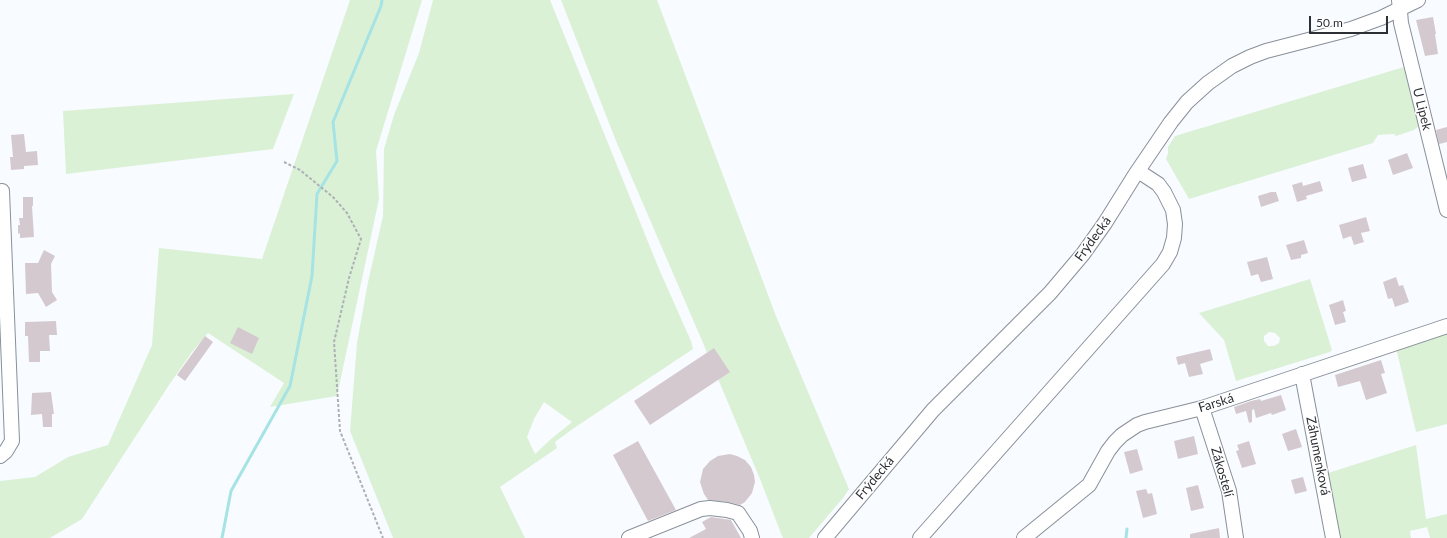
<!DOCTYPE html>
<html>
<head>
<meta charset="utf-8">
<style>
  body { margin:0 }
  #map { position:relative; width:1447px; height:538px; overflow:hidden; background:#f8fbff; font-family:Lato,sans-serif }
  canvas { display:block }
  .scale { position:absolute; left:1309px; top:16px; width:79px; height:18px; box-sizing:border-box; border:2px solid #2c2f33; border-top:0; padding-left:5px; font-size:12px; line-height:14px; white-space:nowrap; color:#2c2f33; -webkit-text-stroke:3px #fff; paint-order:stroke }
</style>
</head>
<body>
<div id="map">
<canvas width="1447" height="538"></canvas>
<div class="scale">50 m</div>
</div>
<script>
const context = document.querySelector('canvas').getContext('2d');
context.lineJoin = 'round';
function paint(path, color) {
  context.fillStyle = color;
  context.fill(path, 'evenodd');
}
function toPath(rows) {
  const path = new Path2D();
  for (const r of rows) {
    path.moveTo(r[0], r[1]);
    for (let i = 2; i < r.length; i += 2) path.lineTo(r[i], r[i + 1]);
  }
  return path;
}
function strokePath(path, color, width, dash) {
  context.strokeStyle = color;
  context.lineWidth = width;
  context.lineCap = dash ? 'butt' : 'round';
  context.setLineDash(dash || []);
  context.stroke(path);
}
function drawText(font, color, halo, rows, align = 'center') {
  context.font = font + ' Lato,sans-serif';
  context.lineWidth = 3;
  context.setLineDash([]);
  context.textBaseline = 'middle';
  context.strokeStyle = halo;
  context.fillStyle = color;
  for (const [text, x, y, turn = 0] of rows) {
    context.save();
    context.translate(x, y);
    context.rotate((+turn || 0) * Math.PI / 180);
    context.textAlign = isNaN(turn) ? turn : align;
    if (halo) context.strokeText(text, 0, 0);
    context.fillText(text, 0, 0);
    context.restore();
  }
}
paint(toPath([
  [350,0,422,0,376,151,379,199,337,396,270,407,284,383,208,333,192,352,169,385,82,519,50,538,0,538,0,481,35,477,68,457,108,445,152,345,159,248,262,259],
  [433,0,550,0,659,269,691,341,693,349,574,428,555,442,557,448,500,487,525,538,393,538,350,431,357,343,368,282,383,216,384,149,394,115,419,53],
  [544,402,572,422,551,439,535,454,527,437,534,419],
  [561,0,657,0,776,316,849,489,843,498,809,538,783,538,782,536,760,479,703,343,616,141],
  [1404,67,1420,121,1419,126,1414,130,1396,136,1394,134,1378,135,1373,143,1189,199,1166,159,1168,153,1168,147,1175,136],
  [294,94,273,149,66,174,63,111],
  [1310,279,1332,350,1330,352,1236,381,1224,340,1199,313],
  [1269,332,1275,333,1280,338,1279,343,1274,346,1268,346,1264,341,1264,336],
  [1447,330,1447,424,1416,432,1397,352,1398,347],
  [1416,445,1426,519,1447,514,1447,538,1430,538,1427,527,1410,531,1411,538,1336,538,1325,474]
]), '#dbf1d6');
strokePath(toPath([
  [222,538,231,491,290,386,312,276,317,194,337,161,333,122,381,6,382,0],
  [1126,538,1127,529]
]), '#a5e3e4', 3);
paint(toPath([
  [1433,17,1436,34,1435,34,1438,54,1425,56,1416,20],
  [1447,127,1447,142,1439,144,1436,130],
  [24,134,26,152,37,151,38,165,24,166,24,169,11,170,10,157,13,157,11,135],
  [1407,153,1413,168,1393,175,1388,160],
  [1363,164,1367,178,1352,182,1348,168],
  [1320,181,1323,191,1306,196,1307,199,1297,202,1292,185,1302,182,1303,186],
  [1271,192,1276,192,1279,201,1261,207,1258,196],
  [23,197,33,197,33,206,32,206,34,237,20,238,20,233,18,234,18,225,20,225,19,218,23,218],
  [1366,217,1370,231,1361,233,1364,242,1354,245,1351,236,1343,239,1339,225],
  [1304,240,1308,253,1301,255,1301,258,1291,260,1286,245],
  [44,250,55,256,51,264,52,292,57,300,46,307,38,293,26,294,25,263,38,263],
  [1267,257,1273,279,1261,282,1258,274,1251,276,1247,262],
  [1396,277,1399,286,1403,285,1409,302,1395,307,1392,298,1388,299,1383,282],
  [1343,300,1346,311,1343,312,1346,322,1335,325,1329,305],
  [56,321,57,335,49,335,50,351,40,351,40,362,29,362,28,336,25,336,25,322],
  [238,327,259,338,252,354,230,343],
  [205,336,213,342,185,381,177,375],
  [714,348,730,372,650,425,634,401],
  [1210,349,1213,360,1200,364,1203,374,1189,377,1185,363,1178,365,1176,357],
  [1381,360,1385,373,1381,374,1387,393,1366,400,1360,381,1338,387,1335,375],
  [51,392,54,414,52,414,52,427,43,427,42,414,31,415,32,393],
  [1281,395,1286,410,1272,415,1271,413,1256,418,1254,409,1252,410,1252,422,1249,423,1246,411,1236,414,1234,407,1251,401,1260,399,1261,401],
  [1296,429,1302,447,1288,451,1282,434],
  [1194,436,1198,454,1178,459,1174,441],
  [638,441,676,510,648,521,613,455],
  [1249,441,1256,464,1242,468,1236,451,1239,450,1237,445],
  [1137,449,1143,470,1130,474,1124,452],
  [730,454,737,456,745,460,751,467,754,475,755,482,752,493,745,502,740,505,728,502,708,500,704,494,700,482,703,469,710,461,718,456],
  [1303,477,1307,491,1295,494,1291,480],
  [1198,485,1204,508,1191,511,1186,488],
  [1146,489,1148,494,1152,493,1157,514,1143,518,1136,491],
  [711,517,731,520,741,538,689,538,706,529,702,522],
  [1219,528,1220,538,1190,538,1190,534]
]), '#d5c9d0');
const minor = toPath([
  [1399,0,1401,23,1447,210],
  [1302,374,1333,538],
  [1202,408,1229,491,1236,538],
  [0,456,6,451,12,441,2,191],
  [629,538,701,509,710,508,727,510,738,513,750,531,752,538],
  [825,538,933,410,1050,293,1083,254,1105,223,1135,175,1171,122,1187,102,1208,83,1232,66,1250,57,1266,51,1351,29,1381,18,1418,0],
  [920,538,1163,264,1170,252,1174,238,1175,224,1173,210,1164,192,1158,184,1138,171],
  [1024,538,1089,485,1108,451,1115,442,1122,435,1137,425,1145,422,1202,408,1447,326]
]);
strokePath(minor, '#899099', 16);
strokePath(toPath([
  [284,162,300,170,333,197,347,213,361,239,349,278,334,342,340,431,383,538]
]), '#adb0b4', 2, [3, 2]);
strokePath(minor, '#fff', 14);
drawText('13px', '#2c2f33', '#fff', [
  ["U Lipek",1422,109,76],
  ["Frýdecká",1093,239,-54],
  ["Farská",1216,403,-17],
  ["Záhumenková",1318,456,79],
  ["Zákostelí",1222,472,74],
  ["Frýdecká",875,478,-50]
]);
</script>
</body>
</html>
